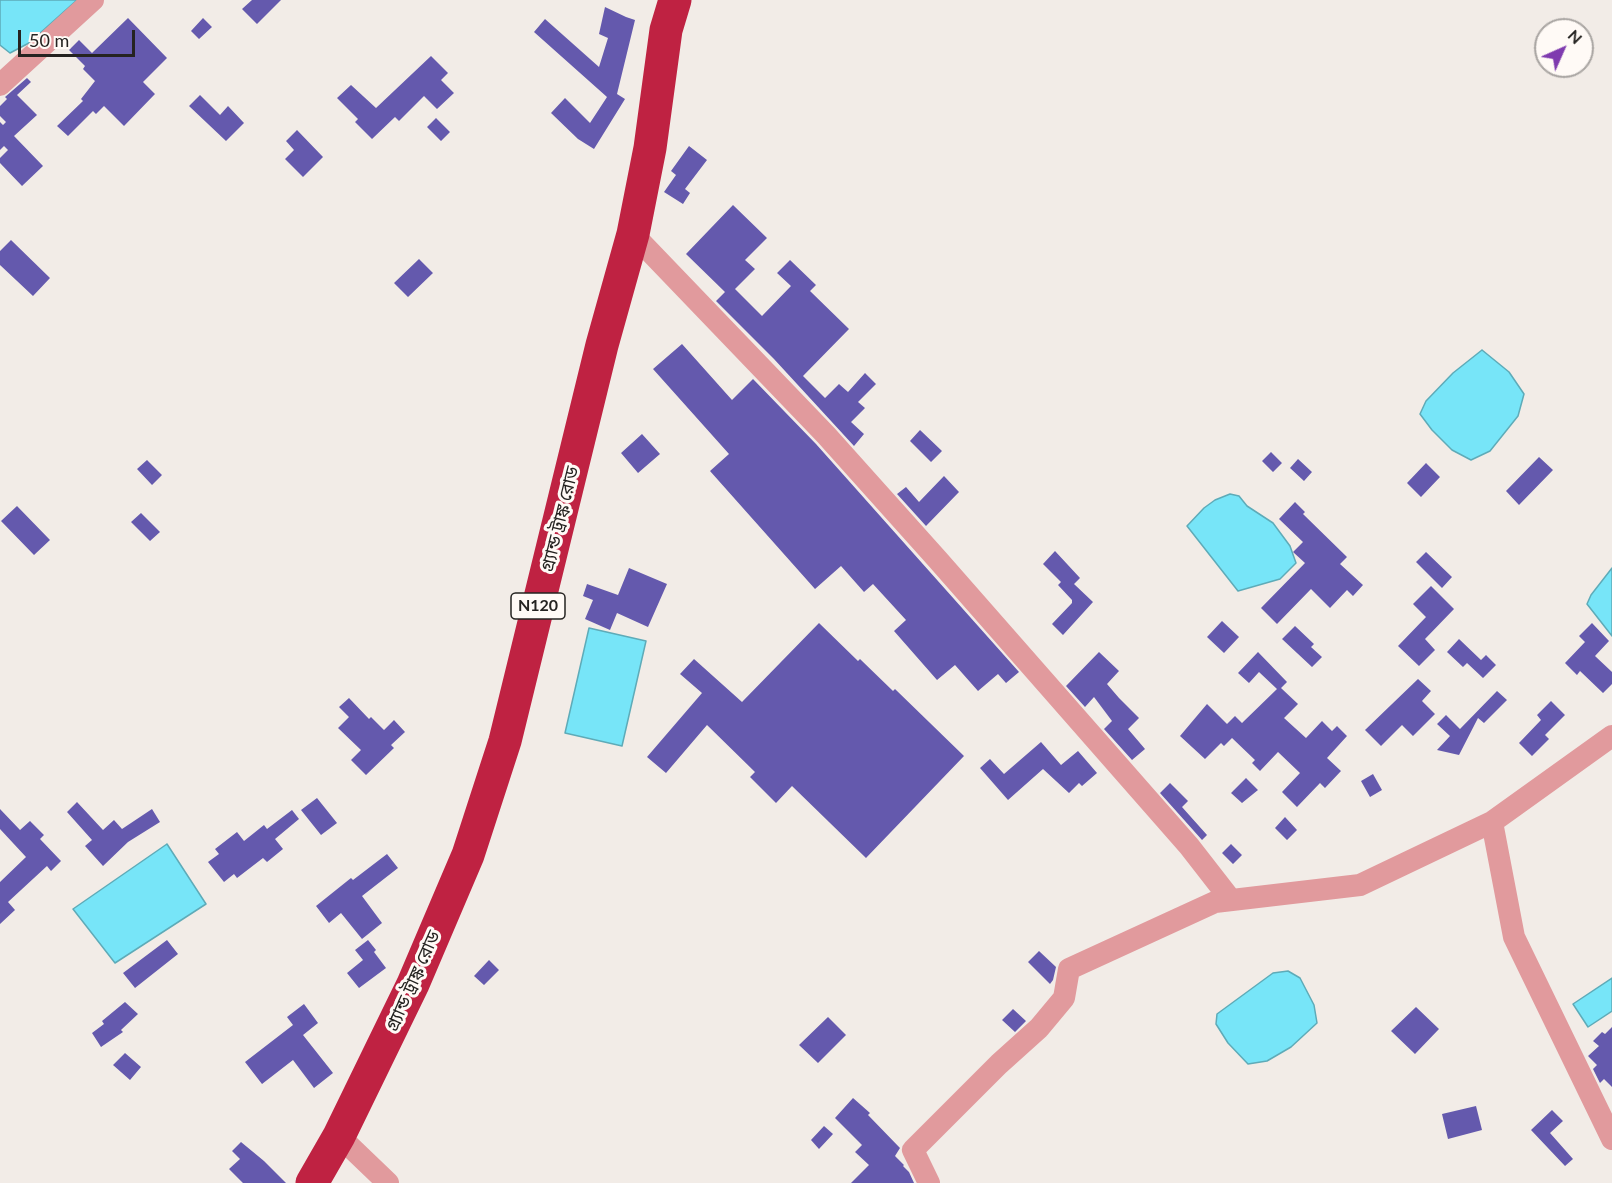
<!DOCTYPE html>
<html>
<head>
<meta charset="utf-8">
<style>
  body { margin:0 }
  #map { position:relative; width:1612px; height:1183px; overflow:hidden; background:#f2ece7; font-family:Lato,sans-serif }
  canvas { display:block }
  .north { position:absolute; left:1534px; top:18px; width:60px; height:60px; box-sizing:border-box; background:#fffaf6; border:2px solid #a8a4a1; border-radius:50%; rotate:45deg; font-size:16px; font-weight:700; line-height:24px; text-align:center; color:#252321 }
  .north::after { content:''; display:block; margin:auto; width:21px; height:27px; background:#7f3baf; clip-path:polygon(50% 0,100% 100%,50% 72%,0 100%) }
  .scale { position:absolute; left:18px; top:30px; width:117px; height:27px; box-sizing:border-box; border:3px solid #252321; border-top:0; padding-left:8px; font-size:18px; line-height:21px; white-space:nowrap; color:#252321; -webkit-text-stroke:4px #fffaf6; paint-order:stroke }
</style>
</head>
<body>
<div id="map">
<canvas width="1612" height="1183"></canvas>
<div class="north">N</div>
<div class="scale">50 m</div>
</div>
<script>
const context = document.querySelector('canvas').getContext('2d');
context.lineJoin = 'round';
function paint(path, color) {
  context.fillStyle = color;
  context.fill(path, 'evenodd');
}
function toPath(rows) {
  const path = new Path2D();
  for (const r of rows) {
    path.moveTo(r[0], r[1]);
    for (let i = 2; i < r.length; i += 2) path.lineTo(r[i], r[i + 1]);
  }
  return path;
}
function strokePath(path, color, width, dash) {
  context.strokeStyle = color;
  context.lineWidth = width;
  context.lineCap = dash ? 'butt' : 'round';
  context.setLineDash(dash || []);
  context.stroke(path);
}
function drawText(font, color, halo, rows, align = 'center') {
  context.font = font + ' Lato,"Noto Sans Bengali",sans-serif';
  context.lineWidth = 6;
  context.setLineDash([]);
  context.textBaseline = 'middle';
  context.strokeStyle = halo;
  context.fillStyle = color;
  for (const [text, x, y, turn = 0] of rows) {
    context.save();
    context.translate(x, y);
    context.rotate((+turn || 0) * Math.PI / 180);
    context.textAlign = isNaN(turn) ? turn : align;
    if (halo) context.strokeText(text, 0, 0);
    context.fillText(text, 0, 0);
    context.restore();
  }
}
const water = toPath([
  [0,0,77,0,29,43,10,53,0,45,0,0],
  [1482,350,1509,372,1524,394,1518,416,1490,451,1471,460,1452,450,1432,430,1420,414,1426,401,1453,373,1482,350],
  [1230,494,1239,496,1247,506,1273,523,1290,546,1296,563,1280,579,1238,591,1187,526,1204,508,1215,500,1230,494],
  [1612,568,1612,636,1587,604,1591,595,1612,568],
  [589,628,646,641,622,746,565,733,589,628],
  [167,844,206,904,115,963,73,909,167,844],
  [1288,971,1300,978,1314,1005,1317,1023,1291,1047,1267,1061,1248,1064,1228,1043,1216,1024,1217,1014,1273,973,1288,971],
  [1612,978,1612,1011,1588,1027,1573,1004,1612,978]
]);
paint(water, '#77e5f8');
strokePath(water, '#5eabb8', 1.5);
paint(toPath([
  [252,0,281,0,257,24,242,9],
  [605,7,626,17,635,20,617,94,625,99,594,149,578,139,551,113,565,98,590,123,607,97,534,32,545,19,599,67,608,38,599,34],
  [128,18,167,58,143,82,155,94,124,126,104,106,96,114,93,111,68,136,57,126,83,101,81,99,95,81,83,69,85,66,69,50,79,40,92,53],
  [203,18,212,27,199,39,191,31],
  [431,56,448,73,441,80,454,93,437,109,424,96,399,121,395,117,372,139,355,122,358,119,337,98,351,85,376,108],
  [27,78,31,82,17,95,37,115,14,136,43,166,22,186,0,163,0,158,8,150,4,146,0,150,0,122,3,125,6,122,0,116,0,106,7,99,5,97],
  [200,95,220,115,228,106,244,123,226,141,189,106],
  [436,118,450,132,441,141,427,127],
  [297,130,323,157,303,177,285,159,294,150,286,141],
  [689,146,707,160,685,189,690,193,683,204,664,192,676,175,671,171],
  [733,205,767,238,745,260,755,269,735,289,762,316,791,286,777,273,790,260,816,285,810,291,849,329,803,376,825,398,839,384,848,392,865,373,876,384,858,402,865,408,851,422,864,434,854,446,774,359,716,301,725,292,686,254],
  [11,240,50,278,33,296,0,265,0,251],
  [419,259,433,273,408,297,394,283],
  [682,344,732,400,753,379,816,444,1019,672,1006,683,998,674,978,691,955,665,937,680,894,631,906,620,873,584,864,592,841,566,815,589,710,471,729,454,653,369],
  [920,430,942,451,931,462,910,441],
  [642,434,660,454,638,473,621,453],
  [1271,452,1282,463,1273,472,1262,461],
  [1539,457,1553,470,1519,505,1506,491],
  [1298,459,1312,472,1304,481,1290,468],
  [147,460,162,475,152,485,137,469],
  [1426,463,1440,477,1421,497,1407,483],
  [944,476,959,492,926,526,897,494,906,487,919,502],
  [1295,502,1305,512,1303,514,1347,557,1340,564,1363,585,1353,596,1347,590,1330,608,1311,589,1277,624,1261,608,1305,563,1293,552,1303,542,1279,519],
  [17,506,50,540,34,555,1,521],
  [141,513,160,532,150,541,131,522],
  [1055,551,1080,578,1074,584,1093,602,1063,635,1052,624,1072,603,1072,600,1058,585,1061,582,1043,564],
  [1426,552,1452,577,1442,588,1416,562],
  [629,568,667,584,648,627,617,613,610,630,585,619,593,600,583,596,587,584,618,595],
  [1431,586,1454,609,1425,639,1435,650,1419,666,1398,646,1426,617,1413,604],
  [1222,621,1239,637,1224,653,1207,637],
  [819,623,858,661,860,659,893,691,895,689,964,756,866,858,792,786,776,803,750,777,755,772,707,725,666,773,647,757,702,693,680,674,694,659,742,702],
  [1592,623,1609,641,1595,656,1612,672,1612,684,1603,693,1580,671,1577,675,1565,663,1585,642,1579,636],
  [1295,626,1314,644,1311,647,1322,657,1312,667,1282,639],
  [1459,639,1481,660,1486,655,1496,665,1483,678,1467,663,1463,667,1447,652],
  [1099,652,1119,671,1107,684,1119,698,1139,718,1128,729,1145,749,1132,760,1104,729,1112,721,1094,697,1085,707,1066,686],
  [1258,652,1287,682,1281,688,1298,704,1284,718,1306,738,1322,721,1332,731,1337,726,1347,736,1327,758,1341,771,1325,788,1320,783,1297,807,1282,792,1300,773,1278,752,1260,771,1252,763,1255,760,1232,738,1224,746,1221,743,1205,759,1180,736,1207,704,1227,724,1235,716,1242,723,1277,689,1259,672,1249,683,1238,673],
  [1418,679,1431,691,1422,701,1435,714,1413,736,1402,725,1381,746,1365,730],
  [1497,691,1507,700,1484,723,1478,718,1459,755,1437,750,1450,736,1437,724,1446,715,1460,729],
  [349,698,369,719,371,717,384,730,394,720,405,732,391,745,394,748,366,775,351,760,361,750,338,728,349,717,339,707],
  [1551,701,1565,715,1545,735,1549,739,1532,756,1519,743,1541,720,1537,715],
  [1041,742,1061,765,1078,751,1097,773,1082,786,1079,783,1069,793,1043,769,1008,800,980,768,990,759,1004,774],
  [1373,774,1382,790,1370,797,1361,781],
  [1246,778,1258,790,1242,803,1231,793],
  [1170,783,1188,801,1182,807,1207,835,1202,840,1160,793],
  [317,798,337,823,321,835,301,810],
  [77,802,103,830,114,820,122,829,152,809,160,822,128,842,103,866,85,846,92,840,67,812],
  [0,809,20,830,30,821,44,835,40,839,61,861,51,871,47,866,8,902,15,910,0,924,0,882,26,857,0,829],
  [292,810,299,819,275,839,283,849,267,862,263,858,237,878,234,874,224,882,208,862,219,854,215,849,237,832,244,841,264,825,267,829],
  [1285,817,1297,830,1287,840,1275,828],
  [1231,844,1242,855,1233,864,1222,853],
  [387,854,398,868,362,896,382,923,362,939,341,913,329,923,316,906,351,878,353,880],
  [167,940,178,954,135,988,123,973],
  [368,940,376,950,374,952,386,968,359,988,347,973,363,960,355,950],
  [1039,951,1056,967,1053,980,1050,984,1028,962],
  [489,960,499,970,484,985,474,976],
  [125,1002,138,1014,121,1030,123,1032,101,1047,92,1033,104,1024,102,1021],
  [304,1004,318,1023,303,1035,333,1073,314,1088,293,1060,262,1084,245,1062,293,1025,287,1017],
  [1416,1007,1439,1029,1415,1054,1391,1031],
  [1013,1009,1026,1021,1015,1032,1002,1020],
  [828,1017,846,1035,818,1063,799,1045],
  [1612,1027,1612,1087,1604,1079,1600,1083,1593,1069,1597,1065,1588,1056,1599,1046,1593,1041,1602,1032,1605,1034],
  [125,1053,141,1067,130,1080,113,1065],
  [853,1098,870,1113,868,1115,900,1148,895,1156,904,1165,903,1166,909,1172,914,1183,851,1183,869,1165,855,1152,862,1145,835,1118],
  [1476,1106,1482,1130,1448,1139,1442,1114],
  [1552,1110,1563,1121,1550,1133,1573,1159,1565,1166,1531,1130],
  [824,1126,833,1134,819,1149,811,1140],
  [241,1142,264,1161,286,1183,243,1183,229,1169,240,1159,232,1151]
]), '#6459ad');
strokePath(toPath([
  [0,85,93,0],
  [633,234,826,435,938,560,1189,846,1231,900],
  [1612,736,1492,822,1514,937,1612,1139],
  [339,1136,388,1183],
  [929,1183,913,1150,999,1064,1039,1028,1064,998,1069,969,1215,902,1360,885,1492,822]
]), '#e19a9d', 22);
strokePath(toPath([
  [312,1183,339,1136,413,984,468,855,505,741,602,345,633,234,650,148,666,30,675,0]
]), '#bf2242', 33);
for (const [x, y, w] of [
  [538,606,54]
]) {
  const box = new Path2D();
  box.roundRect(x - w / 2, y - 13, w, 26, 4.5);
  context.fillStyle = '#fffaf6';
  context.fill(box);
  strokePath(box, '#252321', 1.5);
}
drawText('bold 16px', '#252321', null, [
  ["N120",538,606]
]);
drawText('18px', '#252321', '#fffaf6', [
  ["গ্র্যান্ড ট্রাঙ্ক রোড",560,519,-76],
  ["গ্র্যান্ড ট্রাঙ্ক রোড",413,981,-66]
]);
</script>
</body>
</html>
